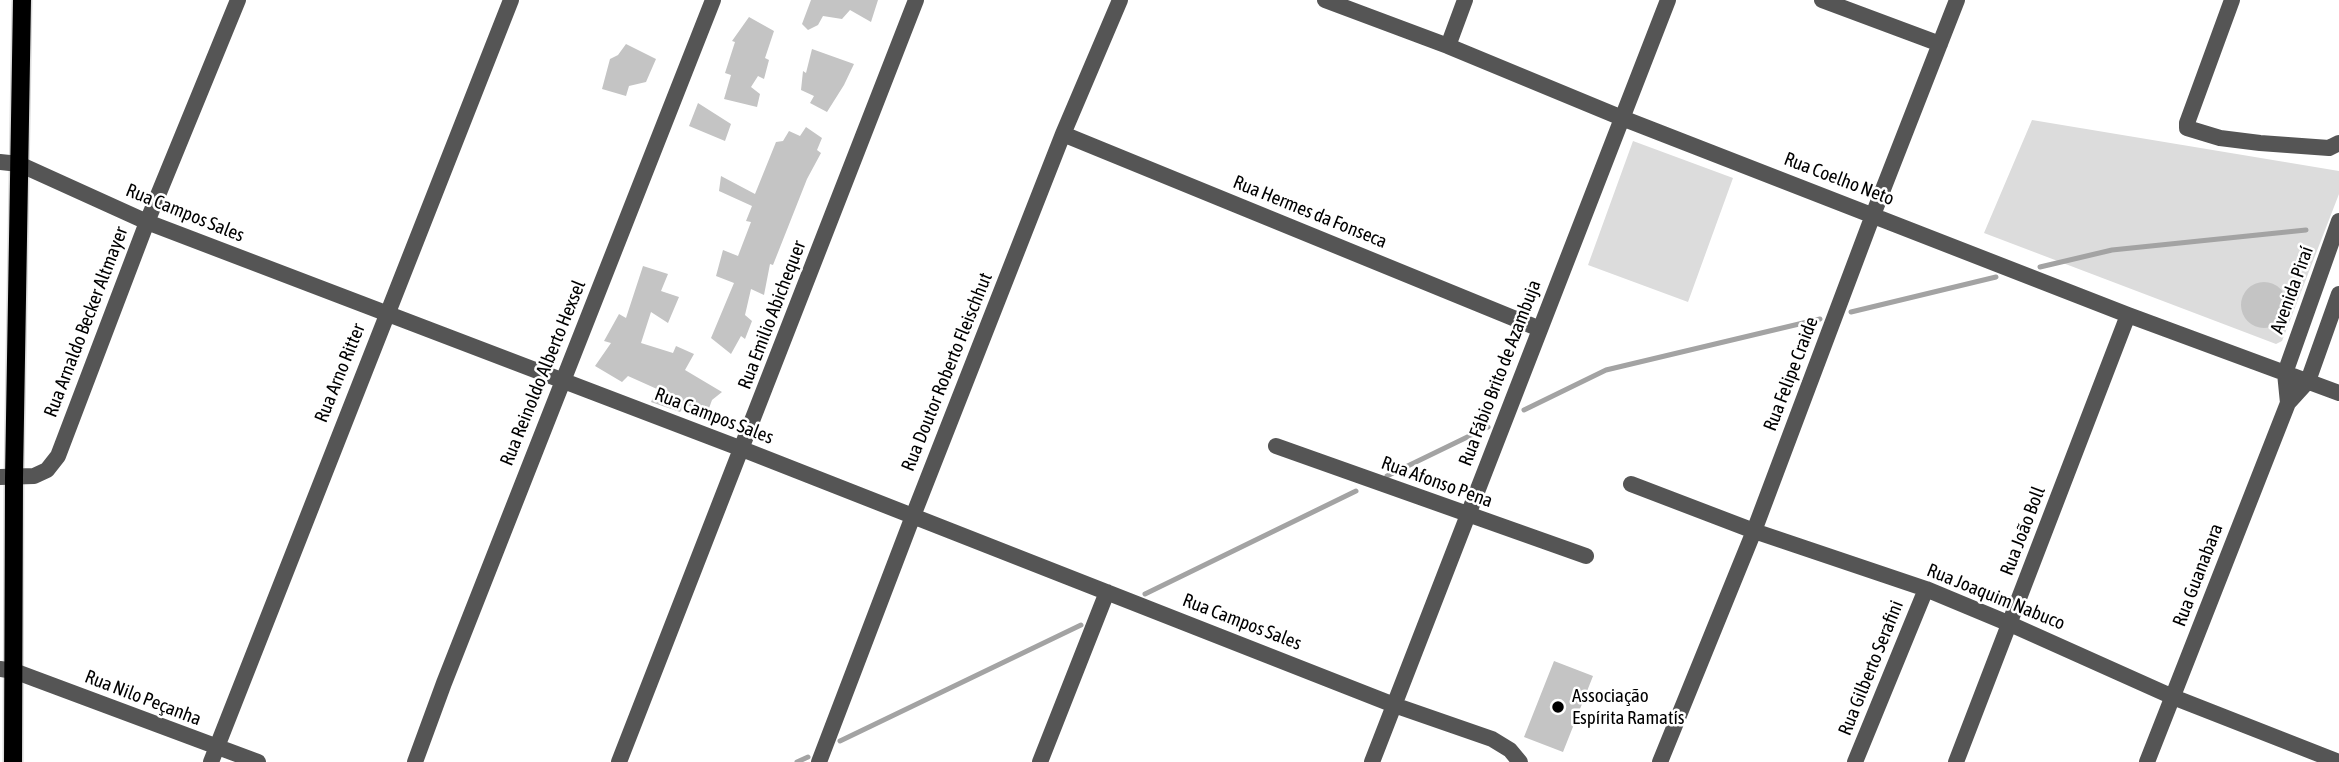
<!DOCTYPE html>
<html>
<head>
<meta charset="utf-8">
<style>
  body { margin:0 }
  canvas { display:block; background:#fff }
</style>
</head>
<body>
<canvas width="2339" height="762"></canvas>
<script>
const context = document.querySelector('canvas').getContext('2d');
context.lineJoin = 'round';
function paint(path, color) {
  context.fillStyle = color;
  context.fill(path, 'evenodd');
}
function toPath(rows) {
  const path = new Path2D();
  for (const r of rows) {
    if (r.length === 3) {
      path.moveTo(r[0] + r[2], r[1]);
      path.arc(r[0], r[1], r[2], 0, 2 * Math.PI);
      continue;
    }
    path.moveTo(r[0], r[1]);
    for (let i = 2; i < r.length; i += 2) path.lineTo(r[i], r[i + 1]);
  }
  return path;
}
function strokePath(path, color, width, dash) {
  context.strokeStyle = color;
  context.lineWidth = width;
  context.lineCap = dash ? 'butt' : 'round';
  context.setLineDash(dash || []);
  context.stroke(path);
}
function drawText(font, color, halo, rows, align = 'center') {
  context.font = font + ' "Asap Condensed",sans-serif';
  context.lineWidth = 5;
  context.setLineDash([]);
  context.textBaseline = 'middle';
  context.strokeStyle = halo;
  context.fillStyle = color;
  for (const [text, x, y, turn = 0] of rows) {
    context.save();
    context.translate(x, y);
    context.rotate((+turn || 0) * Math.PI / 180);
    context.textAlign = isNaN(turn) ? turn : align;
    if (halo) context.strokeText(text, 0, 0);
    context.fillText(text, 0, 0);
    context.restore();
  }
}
paint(toPath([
  [2032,120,2339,171,2339,194,2282,341,2276,344,1984,233],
  [1633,141,1733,178,1688,302,1588,265]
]), '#dcdcdc');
strokePath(toPath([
  [2040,267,2112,250,2306,230],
  [1851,312,1996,277],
  [1524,410,1606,370,1820,319],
  [1387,476,1488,427],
  [1145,594,1356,491],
  [840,741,1081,625],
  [797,762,808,757]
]), '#a3a3a3', 5);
paint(toPath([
  [811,0,878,0,871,22,850,10,842,19,823,16,818,25,808,30,802,24],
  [749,17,774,31,765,58,769,60,764,79,758,76,751,87,760,94,757,107,724,99,731,75,725,73,735,42,732,41],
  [626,44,656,59,646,82,629,86,626,96,602,89,610,59,618,55],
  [812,49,854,64,844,85,827,112,810,103,814,96,801,90,803,71,806,73],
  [698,103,731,124,725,141,689,126],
  [806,127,822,138,817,150,821,153,807,179,773,265,770,264,764,295,751,289,745,315,752,321,745,339,741,336,731,354,711,338,734,283,716,276,723,250,738,256,751,222,746,221,752,206,719,191,721,176,755,194,776,142,783,141,789,131,800,136],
  [643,266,668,274,661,291,679,297,668,323,651,312,641,343,673,353,676,346,694,354,685,370,722,392,712,400,708,411,686,405,680,412,651,402,657,389,628,376,622,382,595,366,611,343,604,341,619,314,626,318],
  [2264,305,23],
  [1554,661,1593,676,1563,752,1524,737]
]), '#c4c4c4');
const major = toPath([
  [13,762,14,478,22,0]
]);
strokePath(major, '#dbdbdb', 21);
strokePath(toPath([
  [1325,0,1448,46,1622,118,2128,315,2339,393],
  [1822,0,1940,44],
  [2232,0,2187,123,2187,128,2220,138,2260,143,2329,148,2339,143],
  [1448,46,1465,0],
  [1063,134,1540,329],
  [0,162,19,164,147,222,742,449,1394,705,1492,739,1510,750,1520,762],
  [2288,403,2285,373,2339,221],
  [1276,446,1586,556],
  [0,477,34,476,47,470,58,456,147,222,238,0],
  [1631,484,1754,531,1926,589,2010,624,2173,697,2339,762],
  [0,669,14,671,258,762],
  [211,762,511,0],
  [415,762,444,683,713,0],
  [619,762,916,0],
  [819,762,913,516,1063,134,1120,0],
  [1040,762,1107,592],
  [1372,762,1668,0],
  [1660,762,1754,531,1873,215,1957,0],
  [1855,762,1926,589],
  [1956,762,2128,315],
  [2147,762,2288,403,2308,381,2339,294]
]), '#555', 16);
strokePath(major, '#000', 18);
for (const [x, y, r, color] of [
  [1558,707,7,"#000"]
]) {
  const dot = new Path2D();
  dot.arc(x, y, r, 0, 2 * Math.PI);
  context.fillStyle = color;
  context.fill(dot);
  strokePath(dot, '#fff', 2.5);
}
drawText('19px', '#000', '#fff', [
  ["Rua Coelho Neto",1839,179,21],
  ["Rua Hermes da Fonseca",1310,212,22],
  ["Rua Campos Sales",185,213,22],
  ["Avenida Piraí",2292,290,-70],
  ["Rua Emilio Abichequer",772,315,-69],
  ["Rua Arnaldo Becker Altmayer",86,322,-69],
  ["Rua Doutor Roberto Fleischhut",947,372,-68],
  ["Rua Arno Ritter",340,373,-68],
  ["Rua Reinoldo Alberto Hexsel",543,373,-68],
  ["Rua Fábio Brito de Azambuja",1500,373,-69],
  ["Rua Felipe Craide",1791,374,-69],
  ["Rua Campos Sales",714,416,21],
  ["Rua Afonso Pena",1437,482,20],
  ["Rua João Boll",2023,531,-69],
  ["Rua Guanabara",2198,575,-69],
  ["Rua Joaquim Nabuco",1996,597,22],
  ["Rua Campos Sales",1242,622,21],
  ["Rua Gilberto Serafini",1871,668,-68],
  ["Rua Nilo Peçanha",143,698,21]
]);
drawText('19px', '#000', '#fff', [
  ["Associação",1572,696],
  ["Espírita Ramatís",1572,718]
], 'left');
</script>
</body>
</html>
